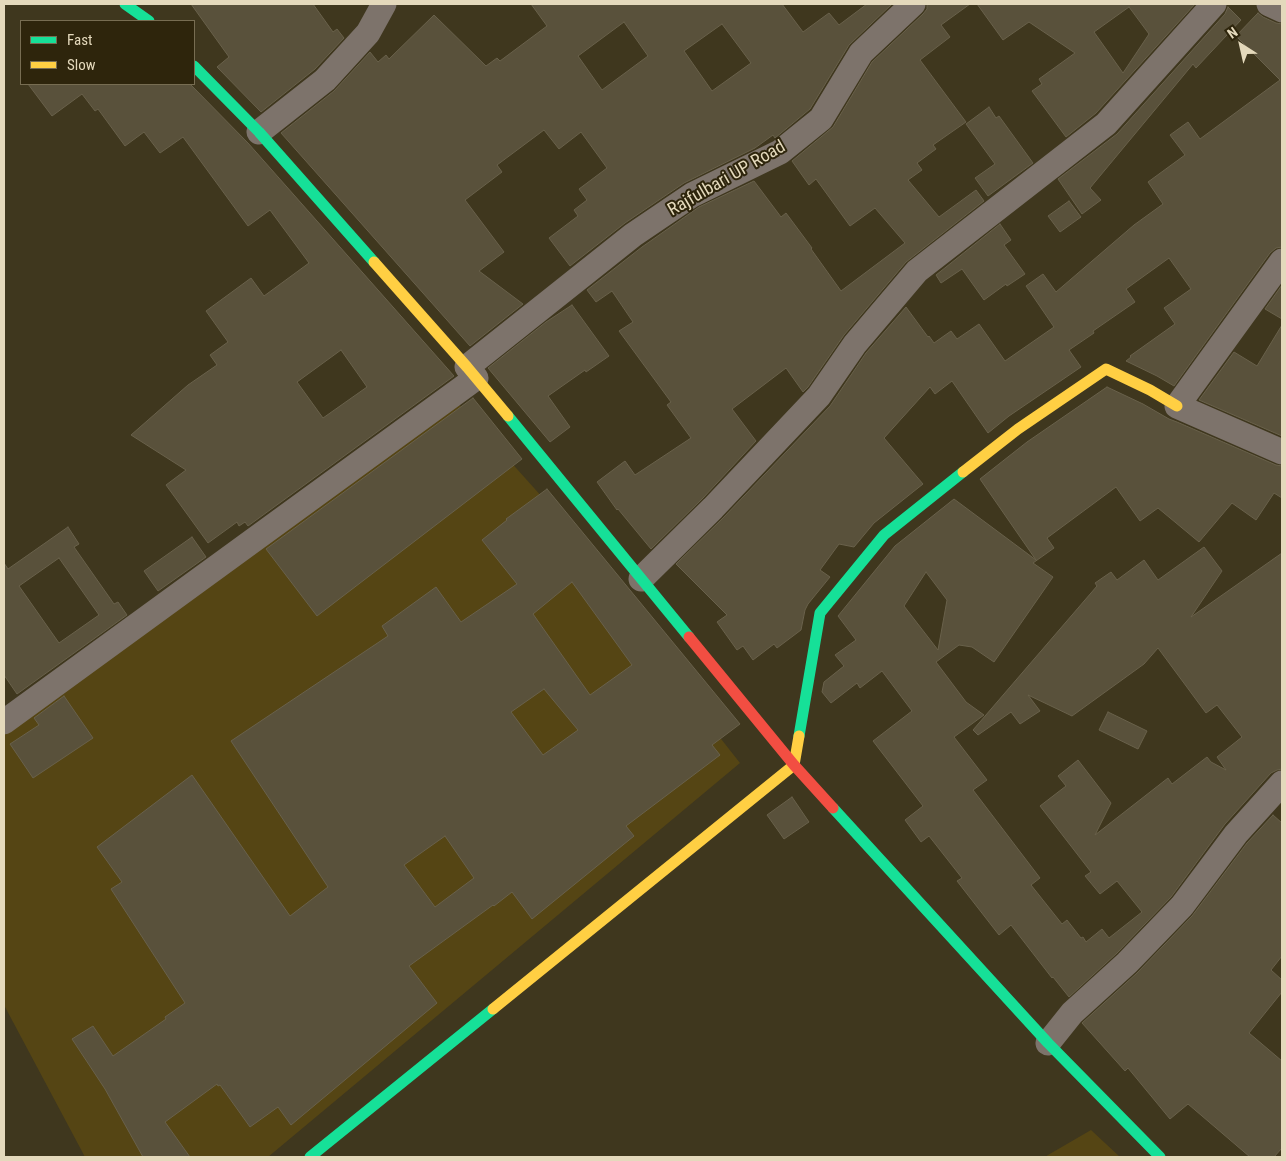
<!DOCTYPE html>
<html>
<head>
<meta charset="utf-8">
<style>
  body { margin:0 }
  #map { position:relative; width:1286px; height:1161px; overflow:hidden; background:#3f371e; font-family:"Roboto Condensed",sans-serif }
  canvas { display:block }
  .frame { position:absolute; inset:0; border:5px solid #e4d9bc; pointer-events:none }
  .legend { position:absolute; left:20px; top:20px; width:175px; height:65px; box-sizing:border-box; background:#2e250c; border:1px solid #776d52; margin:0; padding:6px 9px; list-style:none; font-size:15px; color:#e4d9bc }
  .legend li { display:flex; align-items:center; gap:10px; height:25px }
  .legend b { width:25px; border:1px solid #776d52 }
  .north { position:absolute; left:1216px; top:20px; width:50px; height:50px; -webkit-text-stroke:4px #2e250c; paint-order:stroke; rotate:325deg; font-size:14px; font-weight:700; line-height:20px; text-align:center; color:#e4d9bc }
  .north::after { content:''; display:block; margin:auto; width:18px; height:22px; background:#e4d9bc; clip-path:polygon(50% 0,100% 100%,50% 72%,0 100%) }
</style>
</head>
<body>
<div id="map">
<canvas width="1286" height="1161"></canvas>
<div class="frame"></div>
<ul class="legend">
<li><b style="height:6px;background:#16e098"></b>Fast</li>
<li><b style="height:6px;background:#ffcf43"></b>Slow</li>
</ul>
<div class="north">N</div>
</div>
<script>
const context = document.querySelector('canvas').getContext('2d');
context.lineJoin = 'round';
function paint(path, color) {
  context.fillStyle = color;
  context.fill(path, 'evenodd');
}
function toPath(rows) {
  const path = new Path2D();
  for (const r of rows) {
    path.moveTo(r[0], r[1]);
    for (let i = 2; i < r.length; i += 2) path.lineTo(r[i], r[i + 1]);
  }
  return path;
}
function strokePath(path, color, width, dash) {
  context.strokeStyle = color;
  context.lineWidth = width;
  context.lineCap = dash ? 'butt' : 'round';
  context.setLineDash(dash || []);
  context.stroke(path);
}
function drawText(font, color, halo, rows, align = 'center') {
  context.font = font + ' "Roboto Condensed",sans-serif';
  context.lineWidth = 4;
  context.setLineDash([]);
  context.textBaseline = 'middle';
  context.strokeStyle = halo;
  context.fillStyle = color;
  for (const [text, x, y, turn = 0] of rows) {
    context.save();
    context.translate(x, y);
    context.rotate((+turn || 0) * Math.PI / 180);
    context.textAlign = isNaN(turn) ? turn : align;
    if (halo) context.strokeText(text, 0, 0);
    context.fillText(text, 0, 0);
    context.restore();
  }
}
paint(toPath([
  [446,390,676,646,659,660,740,763,268,1157,85,1157,4,1005,4,725],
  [1091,1130,1120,1157,1045,1157,1048,1155]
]), '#554514');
const building = toPath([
  [191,4,313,4,333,32,337,29,344,38,315,69,261,112,217,67,229,57,191,4],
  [531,4,782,4,803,32,829,13,839,25,867,4,892,4,849,45,810,109,775,138,773,135,755,148,684,183,625,223,570,266,549,238,578,216,574,210,587,200,579,189,607,168,581,132,559,149,544,130,497,165,502,172,465,200,504,252,479,271,523,304,470,346,281,133,334,91,370,52,378,62,386,55,389,59,434,15,486,66,497,58,500,61,547,26,531,4],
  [624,22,648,56,602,90,578,56,624,22],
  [722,24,751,63,712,91,684,51,722,24],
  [927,4,970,4,941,25,950,37,920,60,966,122,933,145,936,149,917,163,922,170,908,180,939,217,976,190,984,201,906,262,844,335,808,387,803,392,786,368,732,409,756,441,703,498,651,549,618,509,617,510,597,482,625,461,635,475,691,438,667,405,671,402,619,331,633,322,612,291,596,302,587,290,642,247,699,207,754,181,781,217,786,213,812,248,811,249,841,291,905,243,875,208,850,226,816,179,809,185,792,161,833,127,872,62,923,14,927,9,927,4],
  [977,4,1195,4,1096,113,1066,137,1032,91,1042,84,1039,79,1075,53,1029,22,1003,40,977,4],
  [1129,7,1149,34,1123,73,1094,32,1129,7],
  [1228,7,1241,20,1196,68,1193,64,1090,188,1101,200,1082,214,1058,179,1117,134,1225,14,1228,7],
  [1258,13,1263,17,1276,23,1282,24,1282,247,1276,248,1270,253,1174,386,1157,376,1126,361,1131,357,1130,356,1175,324,1164,308,1191,289,1169,258,1126,289,1135,302,1093,331,1094,333,1069,350,1081,367,1009,416,988,433,952,381,935,394,930,387,884,438,923,484,874,523,854,547,839,544,820,570,830,577,808,604,805,610,801,630,777,648,774,644,753,660,743,646,737,650,717,622,727,615,676,564,723,518,830,406,866,353,906,307,928,337,929,336,934,343,951,331,957,339,979,324,1005,361,1054,327,1026,286,1043,274,1056,292,1134,225,1163,204,1148,182,1185,155,1170,135,1188,122,1200,139,1280,80,1236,36,1258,13],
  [28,84,190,84,248,143,454,376,248,526,245,522,239,526,237,522,208,543,166,485,186,470,131,435,188,385,217,365,210,355,228,342,206,311,251,278,264,296,309,263,270,210,248,226,183,137,160,153,144,132,125,146,98,109,95,111,82,94,52,116,28,84],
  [341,350,367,387,323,418,297,382,341,350],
  [989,107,996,118,999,116,1033,163,988,196,975,178,995,164,966,124,989,107],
  [1069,201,1081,217,1060,232,1048,216,1069,201],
  [1000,224,1011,240,1004,245,1025,274,1007,286,1006,284,984,300,962,269,941,283,936,275,1000,224],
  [1282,285,1282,319,1265,309,1282,285],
  [572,305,609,356,586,372,585,370,548,396,570,427,550,442,488,368,546,322,572,305],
  [1282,325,1282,436,1199,400,1234,352,1257,366,1282,325],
  [1107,387,1143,404,1169,419,1177,422,1276,465,1282,466,1282,498,1274,493,1256,520,1232,503,1199,542,1158,508,1140,521,1116,487,1047,538,1054,548,1033,563,1053,577,994,662,972,647,959,645,936,662,966,702,984,715,954,737,987,780,973,790,1040,878,1031,885,1062,924,1067,920,1081,938,1083,937,1086,942,1102,929,1109,938,1142,912,1117,881,1100,894,1085,876,1091,872,1040,806,1066,786,1058,776,1078,760,1111,803,1095,835,1168,778,1172,784,1207,757,1211,762,1226,770,1217,757,1242,737,1217,705,1206,713,1158,648,1144,664,1072,716,1028,695,1040,711,1020,724,1011,712,978,735,973,730,1097,586,1095,583,1111,572,1117,580,1144,560,1158,580,1204,547,1222,571,1191,617,1282,553,1282,769,1277,770,1271,773,1225,824,1171,897,1117,953,1069,997,1053,977,1052,978,1011,925,999,935,957,881,962,878,929,836,921,842,905,820,923,806,873,741,912,711,882,671,860,688,857,683,831,703,822,692,824,682,844,666,835,655,856,640,838,616,895,546,954,499,1036,560,980,479,1027,442,1107,387],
  [926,572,947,600,938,650,904,606,926,572],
  [473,398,522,459,317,616,266,549,473,398],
  [547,489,740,724,712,745,720,755,626,826,634,836,532,919,512,892,494,906,493,905,409,966,437,1003,291,1125,278,1107,250,1127,220,1085,218,1086,217,1084,165,1122,190,1157,143,1157,105,1089,72,1039,93,1026,113,1056,166,1019,165,1017,185,1003,111,889,122,882,97,847,192,775,290,916,328,887,231,741,388,636,382,626,436,587,461,622,517,584,482,540,507,520,506,519,547,489],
  [572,582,632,665,590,695,533,614,572,582],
  [544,689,578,730,543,755,511,712,544,689],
  [445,836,474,878,435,907,404,865,445,836],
  [68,527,79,544,74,547,114,604,118,602,127,615,17,694,4,675,4,563,8,569,68,527],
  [59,558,99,615,59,643,19,586,59,558],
  [192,537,206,557,158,591,144,571,192,537],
  [64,696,93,738,33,778,10,744,39,725,34,718,64,696],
  [1108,712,1147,731,1138,749,1099,730,1108,712],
  [792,797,809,822,784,839,767,815,792,797],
  [1273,815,1282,823,1282,956,1271,970,1282,980,1282,992,1249,1033,1282,1061,1282,1148,1274,1157,1250,1157,1188,1104,1170,1119,1128,1068,1125,1071,1082,1023,1137,973,1192,916,1247,843,1273,815]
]);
paint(building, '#59513b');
strokePath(building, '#69614b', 1);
strokePath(toPath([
  [1269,4,1282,10],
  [259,132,325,80,368,33,384,4],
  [1282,261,1177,406,1282,452],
  [467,367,633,235,692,195,780,152,821,119,861,53,913,4],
  [641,579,713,508,819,396,855,344,917,271,1106,124,1214,4],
  [4,722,476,378],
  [1048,1043,1072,1013,1127,963,1182,906,1236,834,1282,783]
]), '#7d736b', 25);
strokePath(toPath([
  [125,4,149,21],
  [194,66,259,132,374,262],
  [508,416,689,637],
  [799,736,820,613,884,535,963,472],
  [833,808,1048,1043,1160,1157],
  [310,1157,493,1009]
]), '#16e098', 11);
strokePath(toPath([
  [374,262,467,367,508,416],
  [963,472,1018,429,1106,369,1150,390,1177,406],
  [493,1009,794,765,799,736]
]), '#ffcf43', 11);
strokePath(toPath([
  [689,637,794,765,833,808]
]), '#f24e42', 11);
drawText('18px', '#e4d9bc', '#2e250c', [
  ["Rajfulbari UP Road",727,179,-30]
]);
</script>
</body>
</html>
